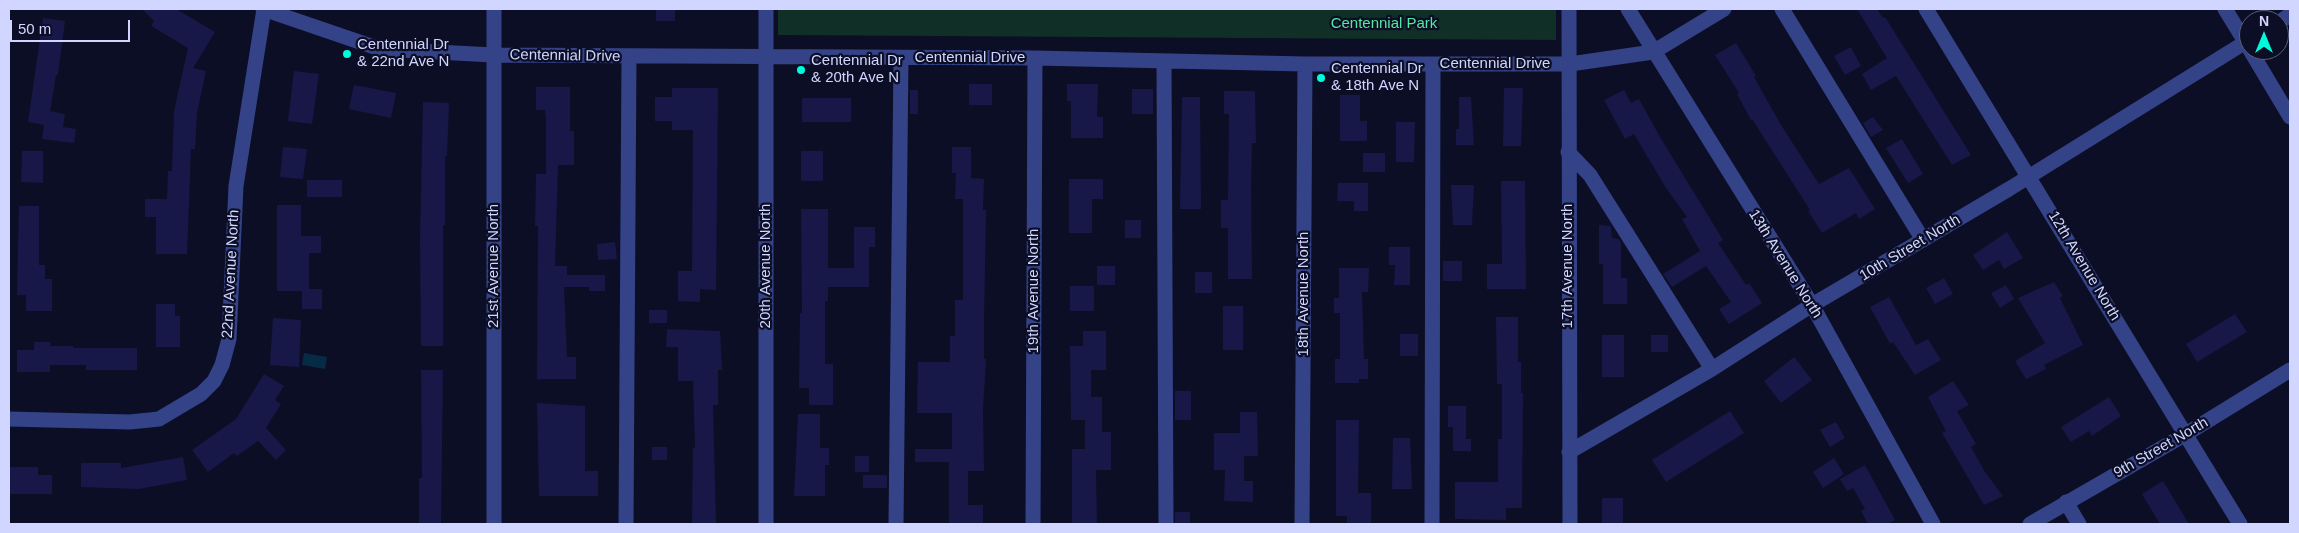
<!DOCTYPE html>
<html>
<head>
<meta charset="utf-8">
<style>
  body { margin:0 }
  #map { position:relative; width:2299px; height:533px; overflow:hidden; background:#0c0e25; font-family:Arial,sans-serif }
  canvas { display:block }
  .frame { position:absolute; inset:0; border:10px solid #d0d6ff; pointer-events:none }
  .north { position:absolute; left:2239px; top:10px; width:50px; height:50px; box-sizing:border-box; background:#0c0e25; border:1px solid #5a5e7c; border-radius:50%; rotate:0deg; font-size:14px; font-weight:700; line-height:20px; text-align:center; color:#d0d6ff }
  .north::after { content:''; display:block; margin:auto; width:18px; height:22px; background:#00fbdc; clip-path:polygon(50% 0,100% 100%,50% 72%,0 100%) }
  .scale { position:absolute; left:10px; top:20px; width:120px; height:22px; box-sizing:border-box; border:2px solid #d0d6ff; border-top:0; padding-left:6px; font-size:15px; line-height:18px; white-space:nowrap; color:#d0d6ff; -webkit-text-stroke:4px #0c0e25; paint-order:stroke }
</style>
</head>
<body>
<div id="map">
<canvas width="2299" height="533"></canvas>
<div class="frame"></div>
<div class="north">N</div>
<div class="scale">50 m</div>
</div>
<script>
const context = document.querySelector('canvas').getContext('2d');
context.lineJoin = 'round';
function paint(path, color) {
  context.fillStyle = color;
  context.fill(path, 'evenodd');
}
function toPath(rows) {
  const path = new Path2D();
  for (const r of rows) {
    path.moveTo(r[0], r[1]);
    for (let i = 2; i < r.length; i += 2) path.lineTo(r[i], r[i + 1]);
  }
  return path;
}
function strokePath(path, color, width, dash) {
  context.strokeStyle = color;
  context.lineWidth = width;
  context.lineCap = dash ? 'butt' : 'round';
  context.setLineDash(dash || []);
  context.stroke(path);
}
function drawText(font, color, halo, rows, align = 'center') {
  context.font = font + ' Arial,sans-serif';
  context.lineWidth = 4.5;
  context.setLineDash([]);
  context.textBaseline = 'middle';
  context.strokeStyle = halo;
  context.fillStyle = color;
  for (const [text, x, y, turn = 0] of rows) {
    context.save();
    context.translate(x, y);
    context.rotate((+turn || 0) * Math.PI / 180);
    context.textAlign = isNaN(turn) ? turn : align;
    if (halo) context.strokeText(text, 0, 0);
    context.fillText(text, 0, 0);
    context.restore();
  }
}
paint(toPath([
  [778,9,1556,9,1556,40,778,35]
]), '#0f2f27');
paint(toPath([
  [304,353,327,357,325,369,302,365]
]), '#062b45');
paint(toPath([
  [142,9,176,9,215,32,193,68,206,71,197,113,195,149,191,149,187,254,156,254,156,217,145,217,145,199,167,199,168,171,172,171,174,111,188,48,151,26,154,21],
  [656,9,675,9,675,21,656,21],
  [1857,9,1877,9,1883,18,1885,17,1971,155,1952,165,1896,76,1871,90,1862,74,1887,58],
  [43,18,65,21,58,75,56,75,50,111,65,114,63,127,76,129,74,143,42,139,44,125,28,122],
  [1736,43,1756,76,1754,77,1781,125,1819,184,1849,168,1875,209,1859,219,1856,213,1822,233,1808,211,1810,210,1752,119,1751,120,1737,94,1739,93,1715,55],
  [1851,47,1861,66,1845,75,1834,56],
  [294,71,319,74,312,124,288,121],
  [969,84,992,84,992,105,969,105],
  [1067,84,1098,84,1097,117,1103,117,1103,138,1071,138,1071,101,1067,101],
  [354,85,396,93,391,118,349,109],
  [536,87,570,87,570,131,574,131,574,165,558,165,555,266,567,266,567,275,605,275,605,291,589,291,589,287,564,287,567,357,576,357,576,379,537,379,538,226,535,226,536,174,546,174,546,120,545,110,536,110],
  [672,88,718,88,716,290,700,289,700,302,678,301,678,271,692,271,693,130,672,130,672,121,655,121,655,97,672,97],
  [1504,88,1523,88,1521,146,1503,146],
  [1132,89,1153,89,1153,114,1132,114],
  [910,90,918,90,918,114,910,114],
  [1624,90,1631,103,1639,99,1660,137,1723,240,1718,243,1746,285,1749,283,1762,303,1729,324,1719,309,1731,302,1706,266,1672,287,1663,274,1700,251,1682,219,1687,217,1666,188,1634,134,1625,139,1604,100],
  [1224,91,1255,91,1256,143,1252,143,1251,185,1252,279,1228,279,1228,228,1221,228,1221,200,1228,200,1229,114,1224,114],
  [1340,95,1360,95,1360,121,1367,121,1367,141,1340,141],
  [1182,97,1200,97,1201,209,1180,209],
  [1459,97,1471,97,1474,145,1456,145,1456,129,1459,129],
  [802,98,851,98,851,122,802,122],
  [423,102,449,103,447,156,445,156,445,225,443,225,443,346,421,346,420,239],
  [1873,117,1883,130,1871,137,1863,123],
  [1396,122,1415,122,1414,162,1396,162],
  [1902,139,1923,174,1908,183,1886,148],
  [283,147,307,149,303,179,280,177],
  [952,147,971,147,971,178,984,179,983,210,986,210,984,321,984,359,986,359,983,410,984,471,968,471,968,505,983,505,983,524,949,524,949,462,915,462,915,449,952,449,952,413,917,413,918,362,950,362,950,336,955,336,955,300,963,300,963,199,955,199,956,173,952,173],
  [22,151,43,151,43,183,21,182],
  [801,151,823,151,823,181,801,181],
  [1363,153,1385,153,1385,172,1363,172],
  [1069,179,1103,179,1103,199,1092,199,1092,233,1069,233],
  [307,180,342,180,342,197,307,197],
  [1501,181,1525,181,1526,289,1487,289,1487,264,1502,264],
  [1338,183,1368,183,1368,211,1354,211,1354,201,1337,201],
  [1451,185,1474,185,1472,225,1453,225],
  [277,205,301,205,301,236,321,236,321,253,309,253,309,289,322,289,322,309,302,309,302,291,277,291],
  [19,206,39,206,39,265,45,265,45,279,52,279,52,311,26,311,26,295,17,295],
  [801,209,828,209,828,268,854,268,854,227,875,227,875,247,869,247,869,287,828,287,828,301,825,301,825,364,833,364,833,405,809,405,809,388,799,388,800,313,802,313],
  [1125,220,1141,220,1141,238,1125,238],
  [1599,225,1611,226,1612,238,1619,239,1621,243,1621,278,1627,278,1627,304,1603,304,1603,264,1599,264],
  [2007,232,2023,258,2004,269,1999,260,1983,270,1973,255],
  [615,242,617,259,598,260,597,244],
  [1389,247,1410,247,1410,285,1394,285,1395,265,1389,265],
  [1443,261,1462,261,1462,281,1443,281],
  [1097,266,1115,266,1115,285,1097,285],
  [1339,268,1369,268,1368,292,1362,292,1364,359,1368,359,1368,379,1359,379,1359,383,1335,383,1335,359,1340,359,1340,313,1334,313,1334,298,1339,298],
  [1195,272,1212,272,1212,293,1195,293],
  [1944,278,1953,294,1935,304,1926,288],
  [2054,282,2063,296,2060,298,2083,345,2044,365,2046,369,2026,379,2015,361,2045,343,2018,298],
  [2006,285,2014,299,2000,308,1991,293],
  [1070,286,1094,286,1094,311,1070,311],
  [1889,297,1916,345,1928,339,1941,360,1915,375,1893,342,1890,344,1870,307],
  [156,304,175,304,175,316,180,316,180,347,156,347],
  [1223,306,1243,306,1243,350,1223,350],
  [649,310,667,310,667,323,649,323],
  [2235,314,2247,332,2197,362,2186,344],
  [1496,317,1518,317,1518,362,1521,362,1521,393,1523,393,1522,508,1506,508,1506,520,1455,519,1455,482,1498,482,1498,439,1502,439,1502,384,1497,384],
  [273,318,301,320,299,367,270,365],
  [667,329,720,331,722,370,718,370,718,405,713,405,716,524,692,524,693,448,695,448,693,381,678,381,678,347,666,347],
  [1083,331,1106,331,1106,370,1091,370,1091,397,1102,397,1102,432,1111,432,1111,470,1096,470,1097,524,1072,524,1072,449,1085,449,1085,420,1071,420,1070,346,1083,346],
  [1400,334,1418,334,1418,356,1400,356],
  [1602,335,1624,335,1624,377,1602,377],
  [1651,335,1668,335,1668,352,1651,352],
  [34,342,50,342,50,346,73,346,73,348,137,348,137,370,86,370,86,365,50,365,50,372,17,372,17,350,34,350],
  [1794,357,1812,380,1781,403,1764,381],
  [421,370,443,370,441,524,419,524,419,478,422,478],
  [264,374,284,386,275,400,281,404,266,428,286,450,276,460,258,441,237,456,234,453,208,472,192,450,236,419],
  [1953,381,1969,405,1957,411,1976,444,1971,447,1985,472,2003,496,1984,505,1942,433,1946,431,1928,397],
  [1175,391,1191,391,1191,420,1175,420],
  [2109,397,2121,416,2092,436,2089,431,2071,442,2061,427],
  [537,403,585,406,585,471,598,471,598,496,539,496],
  [1448,406,1466,406,1466,439,1471,439,1471,451,1453,451,1453,427,1448,427],
  [1730,411,1744,433,1666,482,1652,460],
  [1240,412,1257,412,1258,456,1244,456,1244,481,1253,481,1253,502,1224,501,1225,470,1214,470,1214,433,1240,433],
  [798,414,820,414,820,448,829,448,829,465,825,465,825,496,794,496],
  [1336,420,1359,420,1358,493,1371,493,1371,524,1347,524,1347,516,1336,516],
  [1836,422,1845,438,1830,447,1820,430],
  [1393,438,1410,438,1412,489,1392,489],
  [652,447,667,447,667,460,652,460],
  [855,456,869,456,869,472,855,472],
  [183,457,187,480,139,489,81,487,81,463,121,463,121,468],
  [1834,458,1844,474,1823,488,1813,472],
  [1865,465,1895,520,1887,524,1868,524,1861,511,1865,509,1853,488,1847,491,1840,479],
  [9,467,38,467,38,475,52,475,52,494,9,494],
  [863,475,887,475,887,488,863,488],
  [2163,481,2189,524,2160,524,2142,494],
  [1602,498,1623,498,1623,524,1602,524],
  [1175,512,1190,512,1190,524,1175,524]
]), '#171847');
strokePath(toPath([
  [263,9,380,49,493,55,1035,58,1305,64,1570,64,1653,52,1724,9],
  [494,9,494,524],
  [1569,9,1570,524],
  [1628,9,1812,305,1933,524],
  [1782,9,1923,240],
  [1926,9,2240,524],
  [2225,9,2249,48],
  [2279,22,2290,15],
  [2250,50,2290,117],
  [1164,61,1166,524],
  [1568,152,1590,175,1712,369],
  [9,419,130,422,159,419,201,394,214,381,222,365,229,339,236,186,264,9],
  [1569,452,1712,369,1812,305,2009,189,2249,40],
  [2066,502,2079,524],
  [626,524,629,56],
  [766,524,766,9],
  [896,524,901,58],
  [1033,524,1035,58],
  [1302,524,1305,64],
  [1432,524,1433,64],
  [2030,524,2186,434,2290,370]
]), '#344388', 15);
for (const [x, y, r, color] of [
  [347,54,5,"#00fbdc"],
  [801,70,5,"#00fbdc"],
  [1321,78,5,"#00fbdc"]
]) {
  const dot = new Path2D();
  dot.arc(x, y, r, 0, 2 * Math.PI);
  context.fillStyle = color;
  context.fill(dot);
  strokePath(dot, '#0c0e25', 2);
}
drawText('15px', '#52e9a1', '#0c0e25', [
  ["Centennial Park",1384,24]
]);
drawText('15px', '#d0d6ff', '#0c0e25', [
  ["Centennial Dr",357,45],
  ["& 22nd Ave N",357,62],
  ["Centennial Dr",811,61],
  ["& 20th Ave N",811,78],
  ["Centennial Dr",1331,69],
  ["& 18th Ave N",1331,86]
], 'left');
drawText('15px', '#d0d6ff', '#0c0e25', [
  ["Centennial Drive",565,56,1],
  ["Centennial Drive",970,58],
  ["Centennial Drive",1495,64],
  ["10th Street North",1910,248,-31],
  ["13th Avenue North",1785,264,58],
  ["21st Avenue North",494,266,-90],
  ["20th Avenue North",766,266,-90],
  ["17th Avenue North",1568,266,-90],
  ["12th Avenue North",2084,266,59],
  ["22nd Avenue North",231,274,-87],
  ["19th Avenue North",1034,291,-90],
  ["18th Avenue North",1304,294,-90],
  ["9th Street North",2161,448,-30]
]);
</script>
</body>
</html>
